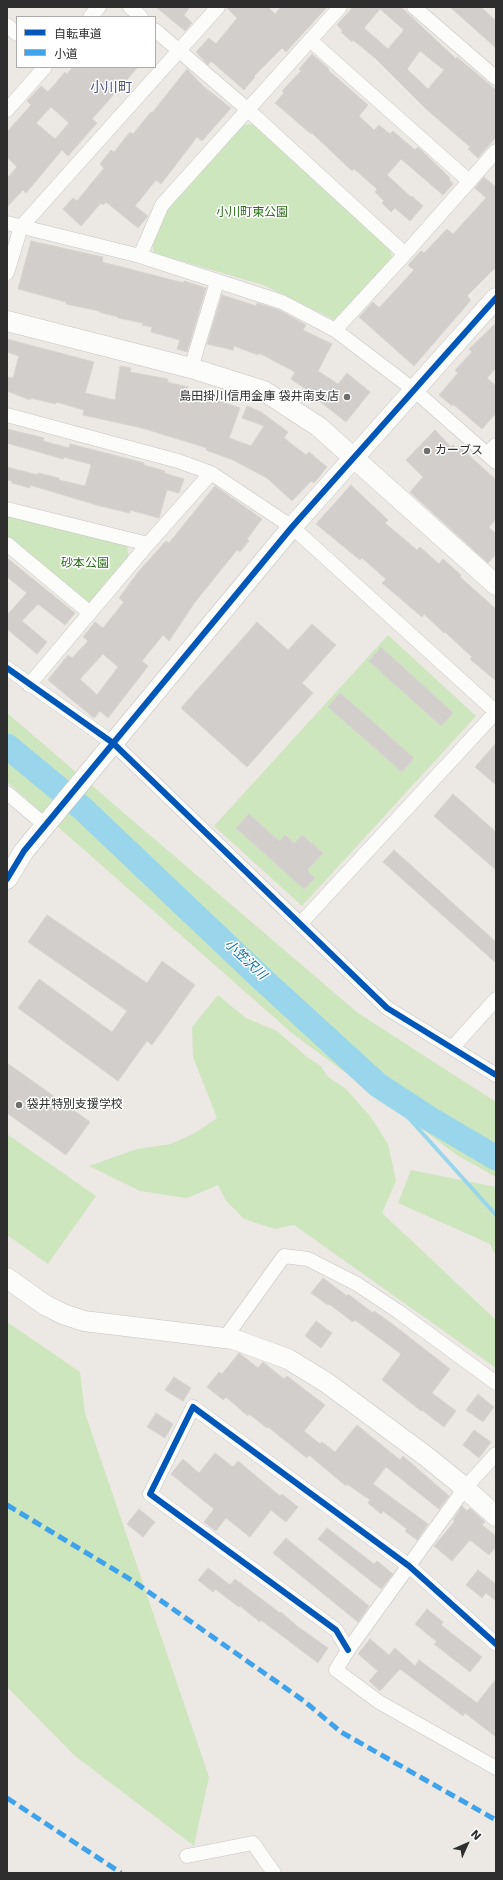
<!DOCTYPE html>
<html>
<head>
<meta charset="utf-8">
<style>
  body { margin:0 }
  #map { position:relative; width:503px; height:1880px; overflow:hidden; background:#ece8e4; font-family:"DejaVu Sans","Noto Sans JP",sans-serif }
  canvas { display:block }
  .frame { position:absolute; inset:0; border:8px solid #2e2e2e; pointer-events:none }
  .legend { position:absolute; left:16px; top:16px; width:140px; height:52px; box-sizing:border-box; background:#fff; border:1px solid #ababab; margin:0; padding:5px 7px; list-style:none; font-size:12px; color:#2e2e2e }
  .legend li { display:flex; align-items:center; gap:8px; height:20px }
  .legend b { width:20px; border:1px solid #ababab }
  .north { position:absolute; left:447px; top:1824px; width:40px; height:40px; -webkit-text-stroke:3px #fff; paint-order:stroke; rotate:45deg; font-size:11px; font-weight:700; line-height:16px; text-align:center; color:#2e2e2e }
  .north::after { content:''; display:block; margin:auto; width:14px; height:18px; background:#2e2e2e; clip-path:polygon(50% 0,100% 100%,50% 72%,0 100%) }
</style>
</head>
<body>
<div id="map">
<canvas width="503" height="1880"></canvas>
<div class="frame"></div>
<ul class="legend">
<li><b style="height:5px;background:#0057b8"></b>自転車道</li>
<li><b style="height:5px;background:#3ea3eb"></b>小道</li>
</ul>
<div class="north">N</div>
</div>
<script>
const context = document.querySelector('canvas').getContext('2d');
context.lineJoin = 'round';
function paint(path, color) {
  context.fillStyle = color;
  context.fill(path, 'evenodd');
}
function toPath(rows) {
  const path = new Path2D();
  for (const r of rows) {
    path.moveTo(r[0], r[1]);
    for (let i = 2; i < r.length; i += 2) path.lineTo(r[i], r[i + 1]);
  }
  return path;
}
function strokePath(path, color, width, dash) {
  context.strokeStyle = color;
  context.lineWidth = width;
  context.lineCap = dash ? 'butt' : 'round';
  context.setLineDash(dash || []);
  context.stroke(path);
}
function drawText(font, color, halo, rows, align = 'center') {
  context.font = font + ' "DejaVu Sans","Noto Sans JP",sans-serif';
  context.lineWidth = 3;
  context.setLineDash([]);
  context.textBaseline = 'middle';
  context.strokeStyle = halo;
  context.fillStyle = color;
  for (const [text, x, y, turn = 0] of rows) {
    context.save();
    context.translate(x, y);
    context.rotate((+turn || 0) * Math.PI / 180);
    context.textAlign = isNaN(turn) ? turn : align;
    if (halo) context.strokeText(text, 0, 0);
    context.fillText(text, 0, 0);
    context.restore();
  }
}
paint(toPath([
  [253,124,391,250,392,259,335,320,263,285,154,253,152,244,168,209,243,125],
  [7,515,127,546,129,558,89,604,7,538],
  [388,635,476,716,302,906,214,826],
  [7,713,358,1013,496,1102,496,1177,457,1155,293,1034,7,782],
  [218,995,246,1018,277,1031,307,1057,321,1066,327,1076,346,1089,370,1116,388,1144,396,1181,382,1213,496,1320,496,1368,294,1225,275,1229,244,1219,226,1201,218,1185,187,1198,140,1191,89,1166,137,1149,171,1144,195,1133,217,1118,193,1057,192,1027],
  [7,1134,96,1196,48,1264,7,1235],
  [411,1170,496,1187,496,1256,490,1244,398,1203],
  [7,1322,80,1372,85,1413,209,1777,194,1846,75,1756,7,1687]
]), '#cee6be');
strokePath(toPath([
  [380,1086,496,1215]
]), '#99d6ec', 4);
strokePath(toPath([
  [7,746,82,808,260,977,378,1085,430,1119,496,1158]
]), '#99d6ec', 25);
const building = toPath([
  [156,7,190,7,184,15,192,23,185,31,156,7],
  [226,7,268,7,275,14,281,7,327,7,286,52,282,48,254,76,255,77,244,90,211,61,208,65,196,52,209,38,216,44,237,18,226,7],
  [353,7,401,7,456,59,457,57,496,90,496,137,478,158,468,149,470,147,425,108,375,58,353,40,352,42,341,32,343,31,337,25,353,7],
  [380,9,404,30,388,49,364,28,380,9],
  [420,51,444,70,428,89,407,69,420,51],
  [450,7,481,7,496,21,496,48,450,7],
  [312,54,329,69,328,70,368,105,359,116,374,130,379,125,390,134,393,131,415,150,418,147,450,178,449,179,453,184,443,195,401,159,387,175,411,197,412,196,423,206,410,221,395,208,391,212,382,203,384,201,375,192,377,189,354,169,352,171,312,133,311,134,275,103,284,93,282,91,301,71,299,69,312,54],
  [73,67,138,67,92,119,97,123,68,156,62,150,26,193,23,190,7,207,7,178,17,167,7,157,7,132,31,105,27,101,41,86,48,92,65,72,67,74,73,67],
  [51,107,69,123,55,139,36,123,51,107],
  [187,69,203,86,231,108,202,141,197,137,161,184,156,180,135,206,148,216,138,228,106,202,103,205,101,203,81,226,63,209,73,198,77,201,104,168,100,164,111,150,114,152,130,132,133,134,151,112,152,113,187,69],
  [484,177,496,187,496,267,467,296,471,300,414,366,359,317,373,302,379,308,414,270,408,265,421,251,424,253,447,229,453,234,486,198,475,188,484,177],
  [31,241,103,257,102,262,184,283,184,281,206,288,187,352,177,349,180,340,151,332,152,327,142,325,143,323,118,318,118,317,99,312,99,311,66,304,66,302,18,289,31,241],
  [222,295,256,306,257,303,279,310,306,325,303,330,332,344,318,371,338,384,347,373,370,392,346,422,318,400,316,403,306,396,309,391,291,379,295,372,259,353,258,355,234,346,233,350,207,344,222,295],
  [496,323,496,368,487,378,496,386,496,413,482,429,453,404,452,406,439,395,458,373,455,370,472,352,469,349,496,323],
  [7,339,94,362,85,393,115,400,120,366,131,368,130,372,168,379,167,382,188,387,187,393,196,393,240,408,229,438,251,446,264,426,242,418,247,406,261,412,288,432,284,438,306,455,309,452,327,467,314,483,311,481,292,501,267,478,233,460,206,450,207,448,142,428,83,415,84,410,56,402,56,404,30,398,30,400,7,391,7,377,13,378,19,356,7,352,7,339],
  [7,429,44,438,43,441,69,448,70,444,144,463,144,465,165,471,164,473,184,479,179,493,167,490,159,518,130,510,130,513,100,506,30,485,30,488,12,483,12,481,7,480,7,467,38,475,38,473,59,478,59,480,85,486,91,466,90,464,63,457,63,459,7,443,7,429],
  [435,430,451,447,453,445,456,448,459,446,496,480,496,519,489,527,496,534,496,554,488,563,410,492,423,477,406,460,435,430],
  [351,485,388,520,385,523,417,550,420,547,439,564,443,559,461,575,460,577,496,609,496,681,470,659,472,657,445,632,444,633,424,614,422,617,382,583,386,579,362,558,360,560,316,524,351,485],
  [215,486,262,519,247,539,249,541,240,552,237,550,195,602,169,641,163,635,142,661,148,666,108,718,100,711,94,718,48,680,68,655,72,658,88,641,83,637,95,622,103,628,124,602,119,598,139,571,166,541,165,544,167,541,169,543,215,486],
  [103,654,118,667,97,695,80,679,103,654],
  [7,558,75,613,65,625,38,604,22,621,47,642,37,654,7,629,7,615,27,593,7,577,7,558],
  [257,622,288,650,312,624,336,645,302,683,313,693,247,767,181,708,257,622],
  [381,647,453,713,441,726,369,661,381,647],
  [340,693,414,758,402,772,328,707,340,693],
  [496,743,496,785,475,767,496,743],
  [453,794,496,832,496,870,434,816,453,794],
  [249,814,279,841,285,835,294,844,302,835,323,853,307,870,315,878,304,889,236,828,249,814],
  [394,850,496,942,496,963,383,862,394,850],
  [47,915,147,983,162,961,195,985,152,1045,147,1041,118,1081,18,1008,39,979,112,1032,127,1011,28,942,47,915],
  [7,1063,90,1122,66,1155,7,1113,7,1063],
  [323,1278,347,1296,348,1294,373,1313,374,1311,395,1326,450,1369,432,1393,456,1411,444,1427,422,1410,421,1411,382,1380,401,1354,355,1320,353,1322,329,1304,328,1305,311,1293,323,1278],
  [316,1321,332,1333,321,1348,305,1336,316,1321],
  [239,1353,258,1368,263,1362,284,1379,287,1376,325,1405,304,1431,320,1444,322,1442,335,1452,357,1425,400,1460,403,1456,449,1496,439,1509,386,1467,373,1484,428,1524,417,1540,405,1531,407,1529,383,1511,381,1514,368,1503,370,1500,347,1484,346,1486,309,1455,307,1458,268,1427,267,1428,249,1414,248,1416,226,1397,223,1400,207,1387,219,1372,222,1374,239,1353],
  [174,1377,191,1388,183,1401,165,1390,174,1377],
  [478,1394,494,1407,483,1422,466,1410,478,1394],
  [156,1413,173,1424,165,1438,147,1427,156,1413],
  [474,1430,491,1442,479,1458,463,1445,474,1430],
  [215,1453,233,1467,238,1461,280,1496,282,1494,298,1507,286,1522,271,1510,250,1537,226,1518,216,1531,204,1522,214,1509,171,1474,183,1459,199,1473,215,1453],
  [462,1506,467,1511,470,1508,485,1522,482,1525,496,1536,496,1547,489,1555,470,1540,452,1561,434,1546,455,1521,453,1520,462,1506],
  [139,1509,155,1522,143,1537,127,1524,139,1509],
  [327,1528,374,1564,377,1561,393,1574,381,1589,318,1539,327,1528],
  [286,1538,369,1606,358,1622,273,1553,286,1538],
  [208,1568,230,1585,235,1579,280,1613,281,1612,297,1626,328,1648,318,1663,261,1620,260,1622,240,1606,239,1607,215,1589,213,1592,198,1580,208,1568],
  [478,1570,496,1584,496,1601,486,1593,482,1598,466,1585,478,1570],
  [427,1609,443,1622,441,1625,482,1657,470,1672,434,1644,437,1642,415,1624,427,1609],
  [370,1639,389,1655,395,1648,415,1666,419,1660,477,1703,496,1679,496,1737,465,1713,463,1716,400,1669,380,1691,369,1681,378,1671,358,1654,370,1639]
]);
paint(building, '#d1cecb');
strokePath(building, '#d7d4d0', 1);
const street = toPath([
  [130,7,141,17],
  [414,7,496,78],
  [90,17,99,7],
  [7,25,17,34],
  [155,30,247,109,405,254],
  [310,40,469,181],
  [7,110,45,67],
  [7,223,140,256,282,302,335,330,414,390,496,462],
  [140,256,162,205,340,7],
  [7,273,21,227,218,7],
  [335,330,405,254,496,151],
  [191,368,217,282],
  [7,415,178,461,211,473,292,527,496,712],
  [487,454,496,445],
  [7,509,148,544],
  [7,544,90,613],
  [7,668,113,743,387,1008,496,1075],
  [29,685,148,544,211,473],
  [7,793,45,825],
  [300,924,496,712],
  [452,1048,496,999],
  [225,1338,284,1256,308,1259,357,1284,399,1312,496,1383],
  [496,1454,465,1488,348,1650,336,1670,379,1702,496,1768],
  [348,1650,336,1630,150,1494,193,1407,409,1566,496,1644],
  [187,1856,253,1843,274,1873]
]);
const secondary = toPath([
  [7,321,191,368,264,391,319,427,496,585],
  [7,879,24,851,292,527,496,298],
  [7,1278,45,1305,63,1314,84,1321,233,1339,288,1359,327,1383,427,1457,459,1483,496,1516]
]);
strokePath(street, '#c5c4c5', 15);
strokePath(secondary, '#c5c4c5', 21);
strokePath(street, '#fcfcfb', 14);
strokePath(secondary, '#fcfcfb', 20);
strokePath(toPath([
  [7,1505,133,1581,304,1701,341,1732,496,1820],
  [7,1798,121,1873]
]), '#3ea3eb', 5, [10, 5]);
strokePath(toPath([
  [7,668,113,743,387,1008,496,1075],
  [7,879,24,851,292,527,496,298],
  [348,1650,336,1630,150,1494,193,1407,409,1566,496,1644]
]), '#0057b8', 6);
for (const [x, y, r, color] of [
  [347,397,4,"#706f6e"],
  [427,451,4,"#706f6e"],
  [19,1105,4,"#706f6e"]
]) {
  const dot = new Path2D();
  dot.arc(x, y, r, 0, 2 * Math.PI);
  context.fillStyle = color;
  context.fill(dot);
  strokePath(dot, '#fff', 1.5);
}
drawText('12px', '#2c6e1b', '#fff', [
  ["小川町東公園",252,213],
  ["砂本公園",85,564]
]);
drawText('12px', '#2e2e2e', '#fff', [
  ["島田掛川信用金庫 袋井南支店",339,397,"right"],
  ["カーブス",435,451],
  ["袋井特別支援学校",27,1105]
], 'left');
drawText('italic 13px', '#0d6fa3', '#fff', [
  ["小笠沢川",245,960,43]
]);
drawText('14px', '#4d5680', '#fff', [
  ["小川町",111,88]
]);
</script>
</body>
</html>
